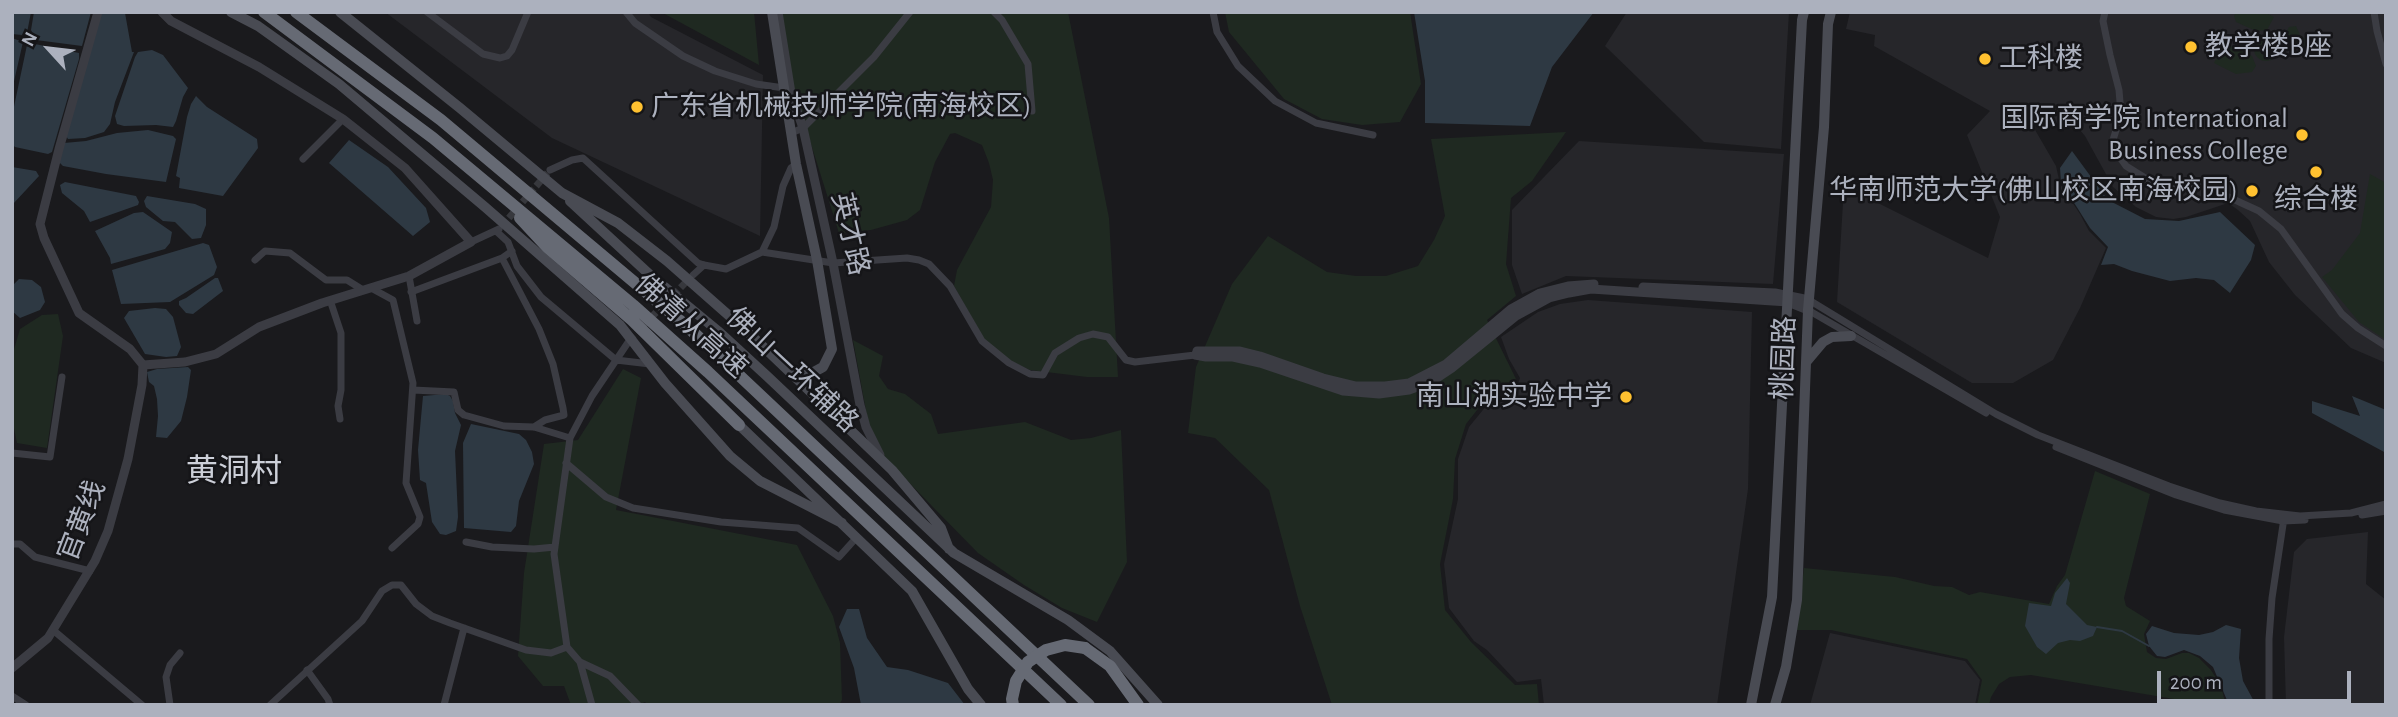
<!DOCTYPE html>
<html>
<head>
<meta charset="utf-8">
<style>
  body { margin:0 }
  #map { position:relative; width:2398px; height:717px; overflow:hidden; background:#1a1a1d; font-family:"Alegreya Sans",sans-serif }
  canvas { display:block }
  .frame { position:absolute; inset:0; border:14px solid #acb1be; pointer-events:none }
  .north { position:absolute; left:14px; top:14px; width:70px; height:70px; -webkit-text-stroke:5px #151518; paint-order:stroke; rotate:297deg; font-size:19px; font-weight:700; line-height:28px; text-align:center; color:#acb1be }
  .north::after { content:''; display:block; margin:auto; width:24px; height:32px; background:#acb1be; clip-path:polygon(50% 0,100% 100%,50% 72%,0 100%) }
  .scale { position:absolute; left:2157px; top:671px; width:194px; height:32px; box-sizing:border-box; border:4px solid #acb1be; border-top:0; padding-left:9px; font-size:21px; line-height:24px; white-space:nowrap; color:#acb1be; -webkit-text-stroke:5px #151518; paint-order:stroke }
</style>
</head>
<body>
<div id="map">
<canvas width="2398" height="717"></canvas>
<div class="frame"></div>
<div class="north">N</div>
<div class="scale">200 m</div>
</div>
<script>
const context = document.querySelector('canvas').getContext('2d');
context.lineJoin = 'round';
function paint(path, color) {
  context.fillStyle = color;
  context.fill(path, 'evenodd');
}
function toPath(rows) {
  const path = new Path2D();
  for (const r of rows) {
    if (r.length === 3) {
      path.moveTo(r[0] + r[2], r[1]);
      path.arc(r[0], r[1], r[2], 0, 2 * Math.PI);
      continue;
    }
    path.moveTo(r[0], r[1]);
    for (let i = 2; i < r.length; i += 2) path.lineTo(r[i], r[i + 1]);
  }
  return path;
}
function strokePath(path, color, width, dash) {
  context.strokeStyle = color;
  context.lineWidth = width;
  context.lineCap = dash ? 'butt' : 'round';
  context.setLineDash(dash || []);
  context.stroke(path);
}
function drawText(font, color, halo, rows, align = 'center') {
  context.font = font + ' "Alegreya Sans","Noto Sans SC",sans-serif';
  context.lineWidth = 5;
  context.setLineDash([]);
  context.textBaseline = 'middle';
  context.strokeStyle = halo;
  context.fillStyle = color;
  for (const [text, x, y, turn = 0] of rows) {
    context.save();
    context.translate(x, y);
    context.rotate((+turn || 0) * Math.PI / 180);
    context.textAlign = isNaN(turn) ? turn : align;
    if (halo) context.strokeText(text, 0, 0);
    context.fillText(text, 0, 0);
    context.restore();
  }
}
paint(toPath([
  [385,12,648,12,651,17,763,75,760,236,552,138],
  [1627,12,1789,12,1781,149,1704,142,1605,46],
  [1850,12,2386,12,2386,363,2351,348,2295,295,2269,262,2250,221,2238,210,2228,203,2186,217,2173,219,2156,217,2136,207,2113,187,2085,136,2079,129,2027,116,2056,166,2060,184,2080,214,2089,231,2106,248,2080,308,2053,360,2013,383,1972,383,1837,302,1844,186,1988,258,2000,217,1967,135,1990,111,1874,46,1875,35,1846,29],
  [1579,141,1784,154,1773,284,1566,276,1522,294,1512,265,1512,210],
  [1588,300,1752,312,1748,489,1717,705,1544,705,1541,679,1517,682,1487,650,1474,641,1449,608,1444,564,1458,499,1458,459,1469,427,1487,405,1516,389,1520,378,1509,359,1501,337,1538,312,1560,304],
  [2368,532,2366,584,2386,600,2386,705,2286,705,2284,637,2294,552,2307,539],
  [1830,633,1965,661,1980,680,1975,705,1810,705]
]), '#26262a');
paint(toPath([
  [661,12,754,12,759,65],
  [781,12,1068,12,1109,218,1118,377,1087,377,1030,370,1009,360,985,341,954,286,957,270,991,207,993,180,989,163,982,145,955,133,950,134,935,162,920,210,907,220,871,230,839,233,793,87],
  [1225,12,1410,12,1421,84,1400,122,1362,125,1322,119,1284,99,1229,32],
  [2236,12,2265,12,2274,17,2267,30,2256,31,2236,22,2234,16],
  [2296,26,2300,35,2311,43,2314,50,2310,56,2282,40,2289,27],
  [2266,49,12],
  [2223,44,2229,45,2252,56,2256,66,2252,72,2236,74,2214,63],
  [1566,132,1532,181,1511,198,1506,264,1516,296,1487,320,1516,379,1512,386,1485,400,1466,424,1455,459,1453,499,1440,564,1445,610,1471,642,1515,685,1537,684,1539,705,1332,705,1300,606,1269,490,1215,438,1188,433,1196,367,1232,284,1268,236,1327,272,1356,276,1386,276,1418,266,1434,240,1445,216,1431,139],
  [2370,174,2386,183,2386,340,2359,322,2322,277,2332,270,2360,233],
  [58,314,63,336,47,448,17,443,12,419,12,356,20,329,42,315],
  [853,340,883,356,879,376,888,389,905,394,931,414,938,434,1025,422,1071,440,1091,438,1121,430,1127,562,1097,622,1062,608,1024,585,978,553,885,458,872,434,867,416],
  [623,369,641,378,616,510,797,545,833,616,840,643,842,700,839,705,648,705,645,702,638,705,571,705,564,686,543,686,518,656,524,573,544,444,578,440],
  [2095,471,2150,494,2124,598,2126,606,2150,621,2144,634,2147,652,2156,658,2166,659,2182,653,2189,653,2199,658,2211,670,2221,686,2225,702,2192,702,2031,675,2010,677,1999,684,1991,697,1989,705,1977,705,1982,680,1967,659,1831,630,1796,630,1804,568,1895,577,1934,586,1952,587,1969,595,1980,592,2049,604,2057,586,2065,575]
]), '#1f2921');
paint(toPath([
  [12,12,31,12,27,33,22,35,12,34],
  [34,12,91,12,82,46,36,40,31,30],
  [100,12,127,12,125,13,132,52,134,52,115,102,110,124,104,132,85,138,68,139,65,134],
  [1414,12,1594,12,1552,67,1530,126,1425,123,1425,81],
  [12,38,23,42,12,90],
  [30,43,79,53,79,59,52,152,48,154,15,147,12,144,12,116,27,45],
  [152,50,163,55,188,88,183,97,176,121,173,127,156,125,124,126,117,124,115,116,135,57,138,52],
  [196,96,207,107,257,139,258,148,223,196,179,188,180,178,176,176,187,117,191,104],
  [148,130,173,136,176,139,166,182,106,174,63,166,58,161,64,143,86,141,117,133],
  [349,140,388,167,426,208,430,222,413,236,329,163],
  [2072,151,2108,200,2145,219,2179,221,2220,212,2255,245,2251,260,2230,293,2214,280,2196,278,2170,281,2132,271,2114,264,2101,265,2108,247,2090,228,2061,182,2060,168],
  [12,167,36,171,39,176,13,204],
  [65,182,136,196,139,202,138,205,90,222,84,211,62,193,60,185],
  [147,196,195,204,206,209,206,225,201,238,192,239,175,222,163,221,146,207,144,201],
  [143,212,172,232,170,243,165,249,111,264,110,258,95,231,134,213],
  [203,243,209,245,217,267,214,275,170,302,121,304,112,270],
  [215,278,218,278,223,291,193,314,186,313,179,305,179,301,186,298],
  [19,279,32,280,41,287,45,302,40,310,20,318,12,311,12,286],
  [155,308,166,309,173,317,181,347,177,356,166,357,145,354,124,318,129,311],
  [188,367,191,370,187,397,181,421,167,438,156,437,158,416,157,399,154,386,149,382,147,372,157,369],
  [446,394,450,396,453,401,455,413,461,425,455,451,458,517,456,531,446,535,440,534,432,522,426,483,420,480,418,450,423,396],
  [2352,396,2386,410,2386,453,2312,413,2312,401,2360,416],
  [471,424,519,434,526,440,532,452,534,464,519,501,516,526,511,532,464,528,463,443],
  [2067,578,2070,583,2066,604,2087,625,2097,627,2093,636,2080,641,2070,640,2058,643,2046,654,2037,647,2025,626,2029,603,2051,606,2055,593],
  [847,609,859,609,867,638,887,667,908,670,948,683,965,705,861,705,854,668,839,627],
  [2226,625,2241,629,2239,658,2243,681,2256,705,2229,705,2213,667,2200,656,2184,650,2165,657,2157,656,2149,646,2146,634,2152,626,2174,633,2199,635,2213,632]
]), '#2e3943');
strokePath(toPath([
  [2097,627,2122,631,2149,646]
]), '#2e3943', 2);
strokePath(toPath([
  [502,226,550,170],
  [629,340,690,278]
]), '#37383d', 7, [7, 3.5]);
strokePath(toPath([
  [427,12,483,54,500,58,507,56,512,50,528,12],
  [626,12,635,23,683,56,715,71,756,84,784,88],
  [994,12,1002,20,1028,64,1032,111],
  [1213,12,1217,32,1238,66,1275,101,1316,123,1373,135],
  [2105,12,2103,21,2110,55,2119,90,2121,114,2113,140,2114,149,2126,166,2150,181,2170,187,2191,185,2211,189,2259,211,2281,229,2342,314,2358,328,2386,346],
  [2374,12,2377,31,2386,64],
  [791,133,803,128,874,57,910,12],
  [303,159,343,119],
  [550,170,572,160,583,158,698,263,704,265,726,269,762,252,833,263,907,258,919,260,929,264,950,286,982,341,1009,363,1030,374,1043,375,1055,353,1079,338,1093,334,1108,337,1126,360,1135,362,1195,355,1196,352],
  [496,231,508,242,517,266,541,297,616,360,650,364],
  [471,242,499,229],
  [512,251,502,258,539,329,553,364,563,408,564,415,545,420,534,427],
  [762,252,774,227,783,186,791,168,796,164],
  [255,260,265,251,290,253,326,280,347,280,363,290],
  [693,275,704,265],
  [409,276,417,321],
  [371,288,393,300,413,383,406,483,420,517,418,524,392,548],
  [411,292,502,258],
  [330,300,341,333,341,390,338,406,340,419],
  [1809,300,1996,414,2038,435,2169,486,2220,503,2256,511,2300,516,2351,513,2386,504],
  [1808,310,1986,413],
  [629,341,592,396,570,438,554,554,567,647,580,662,610,676,638,705],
  [413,390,454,392,458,410,464,415,504,426,534,427,570,438],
  [2056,447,2176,495,2224,510,2283,521,2305,520],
  [12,453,50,457,62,377],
  [566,463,606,497,633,508,721,522,798,528,839,557,857,537],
  [2362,515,2386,511],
  [466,542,492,547,534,549,555,547],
  [12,544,20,544,35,557,90,571],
  [53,630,142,705],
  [580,662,592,705],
  [307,670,328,699,330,705],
  [12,696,26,705],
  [170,705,166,677,170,665,180,653],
  [270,705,362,621,382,591,392,585,401,585,416,604,432,616,450,623,526,650,551,653,567,647],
  [444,705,464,628],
  [2269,705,2269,639,2272,598,2284,518]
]), '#3b3c43', 7);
strokePath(toPath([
  [98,12,59,149,40,224,44,238,79,313,130,349,143,365],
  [778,12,791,93,803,128,833,263,860,405,866,427,880,455],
  [1643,287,1775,293,1809,300],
  [1197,351,1240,351,1260,356,1323,378,1356,386,1385,386,1409,383,1446,364,1511,309,1540,293,1568,286,1594,284],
  [1195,355,1206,357,1233,357,1260,363,1343,391,1379,394,1409,390,1431,382,1452,368,1516,316,1549,298,1569,293,1591,289,1788,302,1808,310],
  [143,365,185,362,216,354,259,327,322,303,409,276,471,242,405,168,343,119,259,67,171,21,162,12],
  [12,668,48,638,95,561,108,531,128,459,142,385,143,365]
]), '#3b3c43', 9);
strokePath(toPath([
  [231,12,258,26,339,84,485,207,620,325,665,383,730,456,760,481,842,523],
  [340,12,460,108,562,193,618,223,667,261,751,335,892,470,941,528,949,549],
  [772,12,796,164,817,260,832,349,823,367,812,373,803,374,789,371],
  [570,201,649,274,718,331,768,377,954,553,1068,620,1110,651,1158,705],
  [1807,361,1823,342,1832,337,1851,336],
  [739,425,912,591,968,689,981,705],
  [1751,705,1772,597,1802,20,1804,12],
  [1775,705,1786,667,1797,600,1808,310,1824,127,1828,24,1831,12]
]), '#494b53', 10);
strokePath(toPath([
  [264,12,433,138,633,305,708,372,1061,705],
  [296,12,441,120,690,329,1089,705],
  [520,218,547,247,632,320,739,425],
  [1085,648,1110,666,1138,705]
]), '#666a74', 12);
strokePath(toPath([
  [1013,705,1012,699,1016,681,1028,662,1046,650,1065,645,1085,648]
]), '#666a74', 12);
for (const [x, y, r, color] of [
  [2191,47,7,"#ffc130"],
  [1985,59,7,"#ffc130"],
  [637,107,7,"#ffc130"],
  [2302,135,7,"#ffc130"],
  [2316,172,7,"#ffc130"],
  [2252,191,7,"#ffc130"],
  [1626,397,7,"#ffc130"]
]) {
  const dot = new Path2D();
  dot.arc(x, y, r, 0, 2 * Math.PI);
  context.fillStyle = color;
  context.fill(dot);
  strokePath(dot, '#151518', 2.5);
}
drawText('28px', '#acb1be', '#151518', [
  ["教学楼B座",2205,47],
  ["工科楼",1999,59],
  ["广东省机械技师学院(南海校区)",651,107],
  ["国际商学院 International",2288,119,"right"],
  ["Business College",2288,151,"right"],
  ["华南师范大学(佛山校区南海校园)",2238,191,"right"],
  ["综合楼",2316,200,"center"],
  ["南山湖实验中学",1612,397,"right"]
], 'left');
drawText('28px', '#acb1be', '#151518', [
  ["英才路",850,234,77],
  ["佛清从高速",691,326,42],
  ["桃园路",1784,358,-88],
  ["佛山一环辅路",792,370,43],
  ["官黄线",82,521,-69]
]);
drawText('32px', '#cdd0d9', '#151518', [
  ["黄洞村",234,471]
]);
</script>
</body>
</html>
